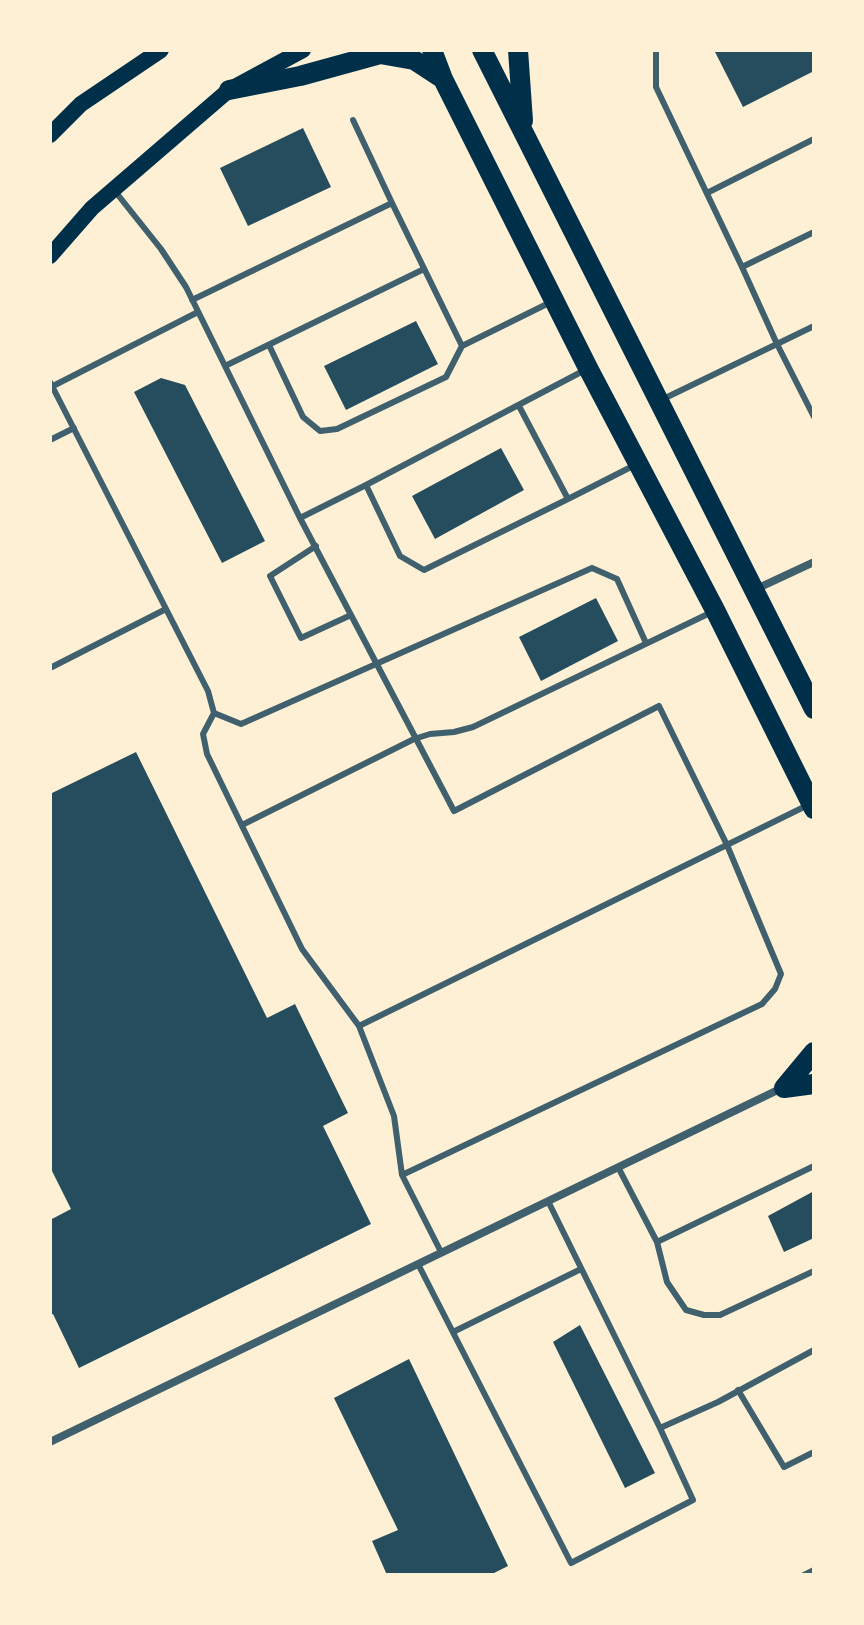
<!DOCTYPE html>
<html>
<head>
<meta charset="utf-8">
<style>
  body { margin:0 }
  #map { position:relative; width:864px; height:1625px; overflow:hidden; background:#fdf0d5; font-family:Overpass,sans-serif }
  canvas { display:block }
  .frame { position:absolute; inset:0; border:52px solid #fdf0d5; pointer-events:none }
</style>
</head>
<body>
<div id="map">
<canvas width="864" height="1625"></canvas>
<div class="frame"></div>
</div>
<script>
const context = document.querySelector('canvas').getContext('2d');
context.lineJoin = 'round';
function paint(path, color) {
  context.fillStyle = color;
  context.fill(path, 'evenodd');
}
function toPath(rows) {
  const path = new Path2D();
  for (const r of rows) {
    path.moveTo(r[0], r[1]);
    for (let i = 2; i < r.length; i += 2) path.lineTo(r[i], r[i + 1]);
  }
  return path;
}
function strokePath(path, color, width, dash) {
  context.strokeStyle = color;
  context.lineWidth = width;
  context.lineCap = dash ? 'butt' : 'round';
  context.setLineDash(dash || []);
  context.stroke(path);
}
paint(toPath([
  [714,50,814,50,814,71,743,107],
  [303,128,331,187,248,226,220,168],
  [416,321,438,364,346,410,324,366],
  [161,378,185,385,265,541,222,563,134,392],
  [501,448,524,490,435,539,412,496],
  [596,598,618,641,541,681,519,637],
  [136,752,267,1018,295,1004,348,1113,323,1126,371,1224,79,1368,53,1314,50,1315,50,1220,71,1209,50,1167,50,794],
  [814,1191,814,1238,784,1252,768,1216],
  [580,1325,655,1473,625,1488,553,1342],
  [409,1359,508,1566,490,1575,387,1575,372,1541,398,1530,334,1398]
]), '#264d5e');
strokePath(toPath([
  [656,50,656,87,742,267],
  [114,190,161,249,186,287,300,518,366,485],
  [707,193,814,139],
  [392,203,462,346,553,301],
  [192,300,392,203,353,120],
  [814,326,777,344,814,417],
  [269,345,303,417,320,431,337,429,446,377,462,346],
  [225,366,424,269],
  [50,382,208,691,214,713,203,734,207,754,302,949,359,1026,394,1116,402,1175,441,1252],
  [53,386,198,312],
  [661,400,777,344,742,267,814,232],
  [519,406,568,499,635,465],
  [50,440,74,428],
  [568,499,424,570,400,556,366,485,585,370],
  [300,518,454,811,659,706,727,845,781,974,775,989,762,1004,402,1175],
  [316,546,270,576,301,638,351,615],
  [50,668,166,609],
  [214,713,241,724,592,568,617,579,646,643],
  [242,825,414,739,430,734,454,732,473,727,712,612],
  [359,1026,808,805],
  [814,1166,657,1242,667,1282,686,1310,704,1315,720,1315,814,1271],
  [618,1167,657,1242],
  [548,1201,660,1428,718,1402,814,1350],
  [418,1264,571,1563,693,1500,660,1428],
  [453,1332,581,1269],
  [738,1390,784,1467,814,1452],
  [804,1575,814,1570]
]), '#3f606c', 6);
strokePath(toPath([
  [754,590,814,562],
  [50,1442,784,1087]
]), '#3f606c', 8);
strokePath(toPath([
  [50,135,81,104,161,50],
  [50,256,92,208,229,90,303,50]
]), '#003049', 16);
strokePath(toPath([
  [432,50,443,79,588,368,715,610,814,809],
  [482,50,814,709],
  [518,50,523,121],
  [229,90,300,76,380,54,414,60,443,79],
  [784,1088,814,1052],
  [784,1088,814,1084]
]), '#003049', 20);
</script>
</body>
</html>
